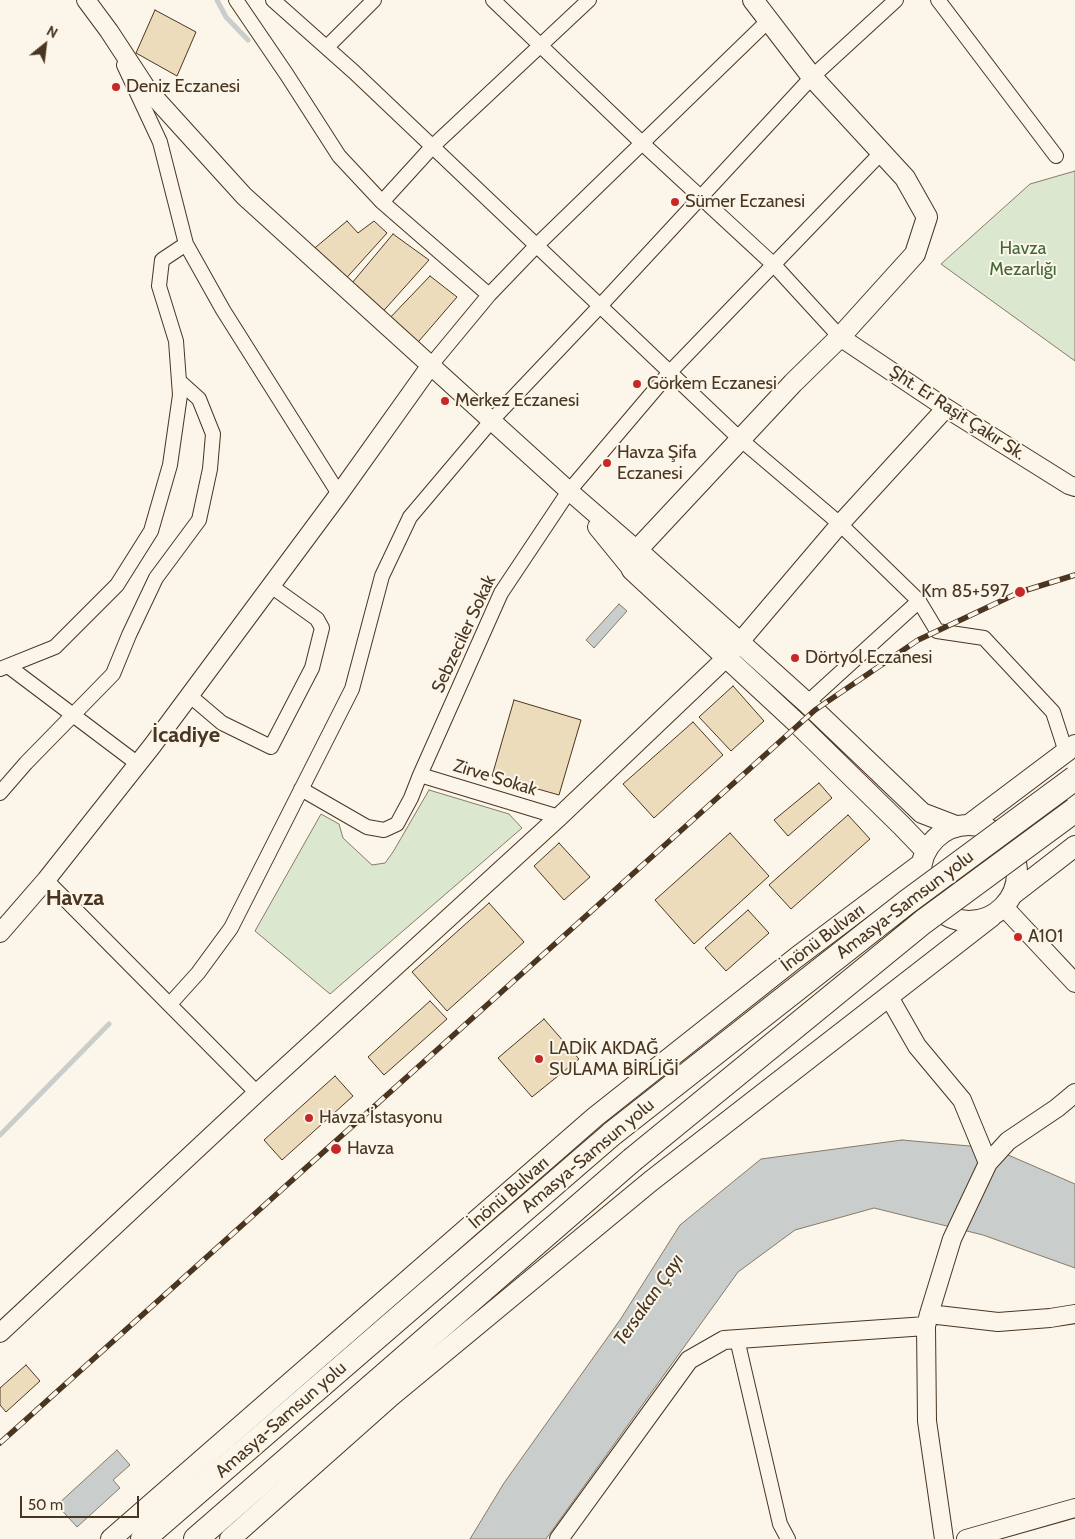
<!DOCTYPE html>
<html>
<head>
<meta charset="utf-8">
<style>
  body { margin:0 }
  #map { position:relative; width:1075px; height:1539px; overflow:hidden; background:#fbf6e9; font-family:Cabin,sans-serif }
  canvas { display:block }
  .north { position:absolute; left:20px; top:20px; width:50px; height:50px; -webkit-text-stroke:4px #fbf6e9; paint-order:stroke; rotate:29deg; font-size:14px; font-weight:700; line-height:20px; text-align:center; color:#4a3520 }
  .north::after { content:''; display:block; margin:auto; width:18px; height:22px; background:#4a3520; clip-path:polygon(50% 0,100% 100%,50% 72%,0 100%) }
  .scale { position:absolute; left:20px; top:1496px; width:119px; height:22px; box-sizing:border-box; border:2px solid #4a3520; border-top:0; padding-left:6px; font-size:15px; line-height:18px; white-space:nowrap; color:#4a3520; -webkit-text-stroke:4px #fbf6e9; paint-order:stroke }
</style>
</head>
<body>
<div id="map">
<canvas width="1075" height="1539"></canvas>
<div class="north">N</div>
<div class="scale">50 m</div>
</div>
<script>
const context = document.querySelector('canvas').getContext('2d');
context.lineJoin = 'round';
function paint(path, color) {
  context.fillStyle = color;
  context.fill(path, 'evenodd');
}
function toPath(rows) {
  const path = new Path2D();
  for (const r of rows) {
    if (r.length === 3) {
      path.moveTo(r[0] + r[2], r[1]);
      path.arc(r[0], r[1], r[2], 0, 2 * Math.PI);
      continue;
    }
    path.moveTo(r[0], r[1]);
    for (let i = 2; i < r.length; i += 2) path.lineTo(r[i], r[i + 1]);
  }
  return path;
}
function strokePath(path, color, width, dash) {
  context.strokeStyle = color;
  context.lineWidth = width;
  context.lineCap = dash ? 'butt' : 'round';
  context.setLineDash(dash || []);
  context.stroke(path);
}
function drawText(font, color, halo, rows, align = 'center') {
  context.font = font + ' Cabin,sans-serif';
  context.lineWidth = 4;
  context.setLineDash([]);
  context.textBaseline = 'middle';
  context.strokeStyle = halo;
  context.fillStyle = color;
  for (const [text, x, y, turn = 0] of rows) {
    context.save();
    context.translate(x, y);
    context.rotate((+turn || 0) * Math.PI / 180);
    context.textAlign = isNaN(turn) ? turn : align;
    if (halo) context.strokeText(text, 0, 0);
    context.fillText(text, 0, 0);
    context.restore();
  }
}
const green = toPath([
  [1075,171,1075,361,941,264,1030,184,1075,171],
  [429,790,509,814,522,828,330,994,255,931,321,814,339,824,343,838,372,865,385,863,393,852,429,790]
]);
paint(green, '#dce7d0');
strokePath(green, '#887966', 1);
const water = toPath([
  [619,604,627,611,594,648,586,640,619,604],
  [902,1140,992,1148,1075,1184,1075,1268,983,1235,874,1208,795,1230,738,1272,546,1539,470,1539,504,1483,620,1320,680,1225,761,1159,902,1140],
  [117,1450,130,1465,113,1480,120,1488,77,1527,57,1505,117,1450]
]);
paint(water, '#c9cecd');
strokePath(water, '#887966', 1);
strokePath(toPath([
  [217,0,226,17,248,40],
  [0,1135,109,1024]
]), '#c9cecd', 5);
const building = toPath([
  [155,10,196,32,177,76,136,53,155,10],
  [347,221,358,233,374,221,387,233,341,284,310,252,347,221],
  [393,234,429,260,378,317,347,289,393,234],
  [430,276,457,297,413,348,385,323,430,276],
  [733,686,764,721,731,751,699,717,733,686],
  [514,700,581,720,559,795,492,776,514,700],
  [693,722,723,755,654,818,623,784,693,722],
  [819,783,832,798,788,836,774,820,819,783],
  [848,815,870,839,791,909,769,885,848,815],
  [730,833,769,876,694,944,655,900,730,833],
  [559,843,590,877,564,900,534,866,559,843],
  [489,903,524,942,447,1011,412,972,489,903],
  [748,910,769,933,726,971,705,948,748,910],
  [430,1001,447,1019,384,1075,368,1057,430,1001],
  [544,1019,579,1059,532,1097,498,1058,544,1019],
  [335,1076,353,1096,282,1160,264,1140,335,1076],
  [26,1365,40,1381,6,1412,0,1405,0,1388,26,1365]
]);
paint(building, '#ecdcbc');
strokePath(building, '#4a3520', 1);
const minor = toPath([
  [236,0,287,75,339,156,382,202,489,295],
  [273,0,354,72,740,439,840,524,919,601,937,631,984,638,1053,712,1066,752],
  [493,0,642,143,774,265,840,337],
  [938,0,1056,156],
  [327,47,374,0],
  [124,65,160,142,186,244,223,310,339,494],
  [382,202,433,146,589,0],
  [431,365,489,295,537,245,768,21],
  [8,666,138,764],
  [0,669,55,647,117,585,151,531,170,465,180,395,176,341,159,286,162,260,186,244],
  [189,695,222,723,271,747,312,668,322,628,317,619,271,586],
  [807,703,919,601],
  [420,775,559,817],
  [301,789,367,827,384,830,397,824,411,798,420,775,501,593,569,491,670,372,882,152],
  [0,793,26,763,113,674,129,635,156,578,199,520,210,469,213,434,199,399,179,381],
  [46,880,257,1093],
  [170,1004,198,973,231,928,352,689,382,576,410,517,492,420,600,306,812,77,896,0],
  [737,1339,780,1524,788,1539]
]);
const tertiary = toPath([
  [86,0,109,31,147,89,244,196,569,491,637,550],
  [840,337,946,408,1069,485,1075,487],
  [597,527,632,570],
  [1004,907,1075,983],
  [0,933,46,880,152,746,339,494,431,365],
  [889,997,917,1046,962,1100,988,1163],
  [929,1314,998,1322,1050,1318,1075,1314],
  [0,1333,257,1093,559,817,727,657,840,524,946,408],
  [559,1539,689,1360,724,1340,926,1326],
  [944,1539,927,1421,926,1326,929,1314,952,1239,988,1163,1008,1141,1057,1108,1075,1093],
  [966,1539,1075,1508]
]);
const secondary = toPath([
  [753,0,812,77,905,178,927,217,915,254,840,337,793,383,637,550,632,570,799,725,902,826,926,851],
  [637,550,807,703,922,813,956,826],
  [970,824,1075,745],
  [969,873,48],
  [1013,894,1075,846],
  [111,1539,595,1117,797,957,921,864],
  [230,1539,391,1396,651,1181,992,916]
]);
const trunk = toPath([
  [143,1539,613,1133],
  [196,1539,632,1160]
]);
strokePath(minor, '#4a3520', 16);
strokePath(tertiary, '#4a3520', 20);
strokePath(secondary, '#4a3520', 22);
strokePath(trunk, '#4a3520', 26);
strokePath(minor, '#fbf6e9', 14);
strokePath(tertiary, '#fbf6e9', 18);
strokePath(secondary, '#fbf6e9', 20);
strokePath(trunk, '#fbf6e9', 24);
const rail = toPath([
  [0,1443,815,710,918,640,1020,592,1075,575]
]);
strokePath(rail, '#4a3520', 5.5);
strokePath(rail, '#fbf6e9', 4, [11]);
const trunkBridge = toPath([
  [613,1133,907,902,1075,778],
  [632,1160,923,922,1075,810]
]);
strokePath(trunkBridge, '#4a3520', 26, []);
strokePath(trunkBridge, '#fbf6e9', 24);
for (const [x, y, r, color] of [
  [116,87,5,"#c62828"],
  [675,202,5,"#c62828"],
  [637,384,5,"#c62828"],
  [445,401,5,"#c62828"],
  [607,463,5,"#c62828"],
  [1020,592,6,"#c62828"],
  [795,658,5,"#c62828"],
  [1018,937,5,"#c62828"],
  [539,1059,5,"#c62828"],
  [309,1118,5,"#c62828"],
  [336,1149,6,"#c62828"]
]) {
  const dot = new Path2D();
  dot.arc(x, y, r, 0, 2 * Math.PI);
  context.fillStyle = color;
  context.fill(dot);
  strokePath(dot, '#fbf6e9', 2);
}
drawText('18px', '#4a3520', '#fbf6e9', [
  ["Deniz Eczanesi",126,87],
  ["Sümer Eczanesi",685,202],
  ["Görkem Eczanesi",647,384],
  ["Merkez Eczanesi",455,401],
  ["Havza Şifa",617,453],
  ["Eczanesi",617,474],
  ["Km 85+597",1009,592,"right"],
  ["Dörtyol Eczanesi",805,658],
  ["A101",1028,937],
  ["LADİK AKDAĞ",549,1049],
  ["SULAMA BİRLİĞİ",549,1070],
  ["Havza İstasyonu",319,1118],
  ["Havza",347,1149]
], 'left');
drawText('18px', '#436837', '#fbf6e9', [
  ["Havza",1023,249],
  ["Mezarlığı",1023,270]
]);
drawText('18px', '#4a3520', '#fbf6e9', [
  ["Şht. Er Raşit Çakır Sk.",957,413,33],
  ["Sebzeciler Sokak",464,634,-65],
  ["Zirve Sokak",495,778,17],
  ["Amasya-Samsun yolu",905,905,-37],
  ["İnönü Bulvarı",823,938,-37],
  ["Amasya-Samsun yolu",588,1156,-40],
  ["İnönü Bulvarı",509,1193,-41],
  ["Amasya-Samsun yolu",281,1420,-41]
]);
drawText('italic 19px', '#4a3520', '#fbf6e9', [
  ["Tersakan Çayı",649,1300,-55]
]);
drawText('bold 22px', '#4a3520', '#fbf6e9', [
  ["İcadiye",186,736],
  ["Havza",75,899]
]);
</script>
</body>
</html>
